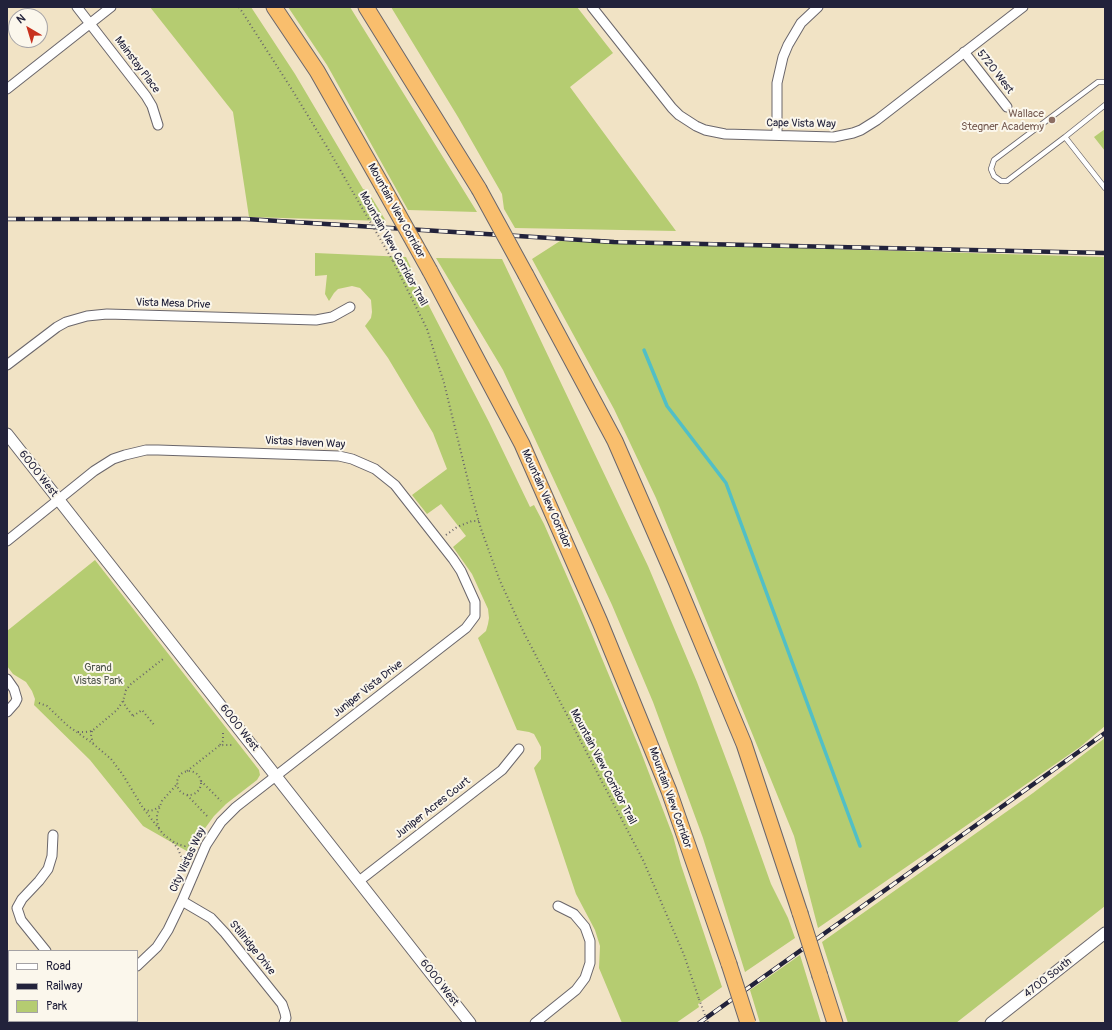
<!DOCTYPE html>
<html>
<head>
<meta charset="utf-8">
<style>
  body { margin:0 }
  #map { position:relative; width:1112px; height:1030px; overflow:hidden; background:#f1e3c5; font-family:Pangolin,sans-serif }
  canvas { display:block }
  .frame { position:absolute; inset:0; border:8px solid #22223b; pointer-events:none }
  .legend { position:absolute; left:8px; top:950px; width:130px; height:72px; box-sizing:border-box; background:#fbf7ec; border:1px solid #a4a2a5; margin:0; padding:5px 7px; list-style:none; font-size:12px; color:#22223b }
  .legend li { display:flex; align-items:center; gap:8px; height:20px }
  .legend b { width:20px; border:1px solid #a4a2a5 }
  .north { position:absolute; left:8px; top:8px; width:40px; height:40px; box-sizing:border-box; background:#fbf7ec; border:1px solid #a4a2a5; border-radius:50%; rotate:322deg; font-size:11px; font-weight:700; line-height:16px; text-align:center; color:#22223b }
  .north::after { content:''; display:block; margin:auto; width:14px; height:18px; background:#c8321e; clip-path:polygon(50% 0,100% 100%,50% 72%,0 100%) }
</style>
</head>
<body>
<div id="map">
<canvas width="1112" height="1030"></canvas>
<div class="frame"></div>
<ul class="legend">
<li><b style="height:5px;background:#fff"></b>Road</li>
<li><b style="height:5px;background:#22223b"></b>Railway</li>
<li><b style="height:11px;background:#b5cc71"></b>Park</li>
</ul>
<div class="north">N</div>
</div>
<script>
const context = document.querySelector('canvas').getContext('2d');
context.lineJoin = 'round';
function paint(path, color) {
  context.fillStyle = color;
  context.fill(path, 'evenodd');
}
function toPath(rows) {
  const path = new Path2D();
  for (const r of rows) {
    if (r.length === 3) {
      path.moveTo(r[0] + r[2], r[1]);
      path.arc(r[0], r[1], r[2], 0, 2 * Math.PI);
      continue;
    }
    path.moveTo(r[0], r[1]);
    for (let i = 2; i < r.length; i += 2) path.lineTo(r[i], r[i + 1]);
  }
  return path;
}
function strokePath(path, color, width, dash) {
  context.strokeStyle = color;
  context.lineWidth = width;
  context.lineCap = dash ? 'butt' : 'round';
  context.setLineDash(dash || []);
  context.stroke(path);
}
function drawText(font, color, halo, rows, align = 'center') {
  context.font = font + ' Pangolin,sans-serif';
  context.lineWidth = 4;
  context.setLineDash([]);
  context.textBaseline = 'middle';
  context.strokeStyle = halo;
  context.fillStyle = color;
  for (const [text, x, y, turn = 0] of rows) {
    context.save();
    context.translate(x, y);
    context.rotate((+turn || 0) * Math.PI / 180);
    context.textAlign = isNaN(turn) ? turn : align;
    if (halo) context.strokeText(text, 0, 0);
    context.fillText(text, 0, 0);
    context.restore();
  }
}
paint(toPath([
  [150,7,251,7,295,74,363,189,367,190,386,221,249,217,233,112],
  [288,7,350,7,477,212,408,210,327,65],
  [391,7,577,7,613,53,570,87,676,231,515,228,504,209,502,194,458,117],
  [1105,129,1105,151,1094,137],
  [560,241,1105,257,1105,726,1080,747,818,928,794,836,656,498,614,409,532,259],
  [315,253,406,257,412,270,412,273,489,422,530,507,534,505,544,524,580,606,639,747,673,836,681,865,722,987,698,1004,699,1007,676,1023,622,1023,599,968,600,946,595,930,576,894,534,768,541,759,541,747,534,734,529,732,517,730,478,638,486,631,488,624,489,618,488,609,472,574,453,547,466,536,441,504,427,514,412,495,447,469,433,433,388,358,365,326,371,318,372,312,371,300,360,288,352,286,338,289,334,293,329,301,325,294,327,275,315,276],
  [436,258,502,259,648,566,697,682,735,783,771,884,788,918,795,938,745,972,703,838,653,702,612,605,503,370],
  [95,560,259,770,260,775,257,780,226,804,214,816,203,831,192,854,143,826,90,760,34,705,35,699,32,691,26,682,13,674,7,666,7,631],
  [1105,738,1105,906,956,1023,848,1023,822,942,1033,793],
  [800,955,821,1023,760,1023,750,990]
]), '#b5cc71');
strokePath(toPath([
  [644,350,667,406,726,483,860,846]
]), '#51bfc6', 3.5);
const service = toPath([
  [1105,82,1098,82,994,160,991,169,994,176,1001,181,1007,181,1065,137,1105,105],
  [1065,137,1105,188]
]);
const minor = toPath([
  [77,7,146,96,152,106,158,125],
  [592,7,672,108,679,115,696,126,705,130,725,134,834,137,853,133,861,130,877,120,1023,7],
  [964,52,1007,107],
  [7,89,111,7],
  [777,135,777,83,783,57,788,45,801,23,818,7],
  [7,365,57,327,66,322,87,316,107,314,316,320,332,317,350,307],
  [7,541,94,471,113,459,125,455,146,450,158,450,339,456,352,459,375,469,395,485,453,559,461,571,475,602,475,616,466,628,236,807,221,822,206,845,182,901,168,930,157,947,137,966],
  [7,679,14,689,17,699,15,703,7,712],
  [359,881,502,770,519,749],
  [182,901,211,918,225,933,282,1004,285,1013,286,1018,284,1023],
  [46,951,21,920,17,908,22,899,39,881,48,869,52,856,53,835],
  [64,1023,67,1021],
  [535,1023,576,990,585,978,590,963,590,941,585,927,574,914,558,906]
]);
const tertiary = toPath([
  [7,434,470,1023],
  [991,1023,1105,933]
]);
const trunk = toPath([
  [274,7,317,71,383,187],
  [366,7,479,189],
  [430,271,522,444,600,622,669,791,729,964],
  [526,275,615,441,676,581,744,744,800,913],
  [820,976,835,1023]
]);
strokePath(service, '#6a666b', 6);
strokePath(minor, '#6a666b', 11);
strokePath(tertiary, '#6a666b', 13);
strokePath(trunk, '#6a666b', 17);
strokePath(toPath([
  [239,7,291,88,327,147,354,194],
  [393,261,427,329,444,383,472,497,481,529,500,581,523,631,643,860,684,955,699,999],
  [446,535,457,527,472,521,479,521],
  [123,701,126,707,134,717],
  [39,703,47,706,68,726,91,742,111,759,123,775,143,808,163,834,172,841,180,845,185,846,194,842],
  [133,716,142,710,155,726],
  [92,731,91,736,93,743],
  [78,732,86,732,92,731,117,710,123,701,126,690,131,684,163,659],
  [220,745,223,741,223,733],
  [187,771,219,746,223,745,232,745],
  [189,783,12],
  [201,781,221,801],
  [187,795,207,816],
  [144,809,149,811,154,810,160,806],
  [159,828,157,822,157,814,162,801,178,783],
  [173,842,178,849,184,863]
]), '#6a666b', 2, [1, 3]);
strokePath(service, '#fff', 4.5);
strokePath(minor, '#fff', 9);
strokePath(tertiary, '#fff', 11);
strokePath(trunk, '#f9be6d', 15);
const rail = toPath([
  [7,219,246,219,614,242,1105,253],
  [699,1023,1105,733]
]);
strokePath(rail, '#22223b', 4.5);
strokePath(rail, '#fbf7ec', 3, [9]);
const trunkBridge = toPath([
  [383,187,430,271],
  [479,189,526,275],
  [800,913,820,976],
  [729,964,748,1023]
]);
strokePath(trunkBridge, '#6a666b', 17, []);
strokePath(toPath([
  [354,194,393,261],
  [699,999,708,1023]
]), '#6a666b', 2, [1, 3]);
strokePath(trunkBridge, '#f9be6d', 15);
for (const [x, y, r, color] of [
  [1052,120,4,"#8d6e63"]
]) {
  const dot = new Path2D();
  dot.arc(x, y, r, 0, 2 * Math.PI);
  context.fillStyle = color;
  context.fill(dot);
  strokePath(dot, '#fbf7ec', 1.5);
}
drawText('11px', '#22223b', '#fbf7ec', [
  ["Mainstay Place",137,65,53],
  ["5720 West",995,72,52],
  ["Cape Vista Way",801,124,1],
  ["Mountain View Corridor",396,211,61],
  ["Mountain View Corridor Trail",393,249,61],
  ["Vista Mesa Drive",173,304,2],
  ["Vistas Haven Way",305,443,3],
  ["6000 West",38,474,52],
  ["Mountain View Corridor",546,499,66],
  ["Juniper Vista Drive",368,689,-38],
  ["6000 West",239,728,52],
  ["Mountain View Corridor Trail",603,767,62],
  ["Mountain View Corridor",670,798,70],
  ["Juniper Acres Court",433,808,-38],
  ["City Vistas Way",188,860,-65],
  ["Stillridge Drive",252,948,51],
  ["4700 South",1048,978,-38],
  ["6000 West",439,983,52]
]);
drawText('11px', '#785e54', '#fbf7ec', [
  ["Wallace",1044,114],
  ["Stegner Academy",1044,127]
], 'right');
drawText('11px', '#4e554b', '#fbf7ec', [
  ["Grand",98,668],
  ["Vistas Park",98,681]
]);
</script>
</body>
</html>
